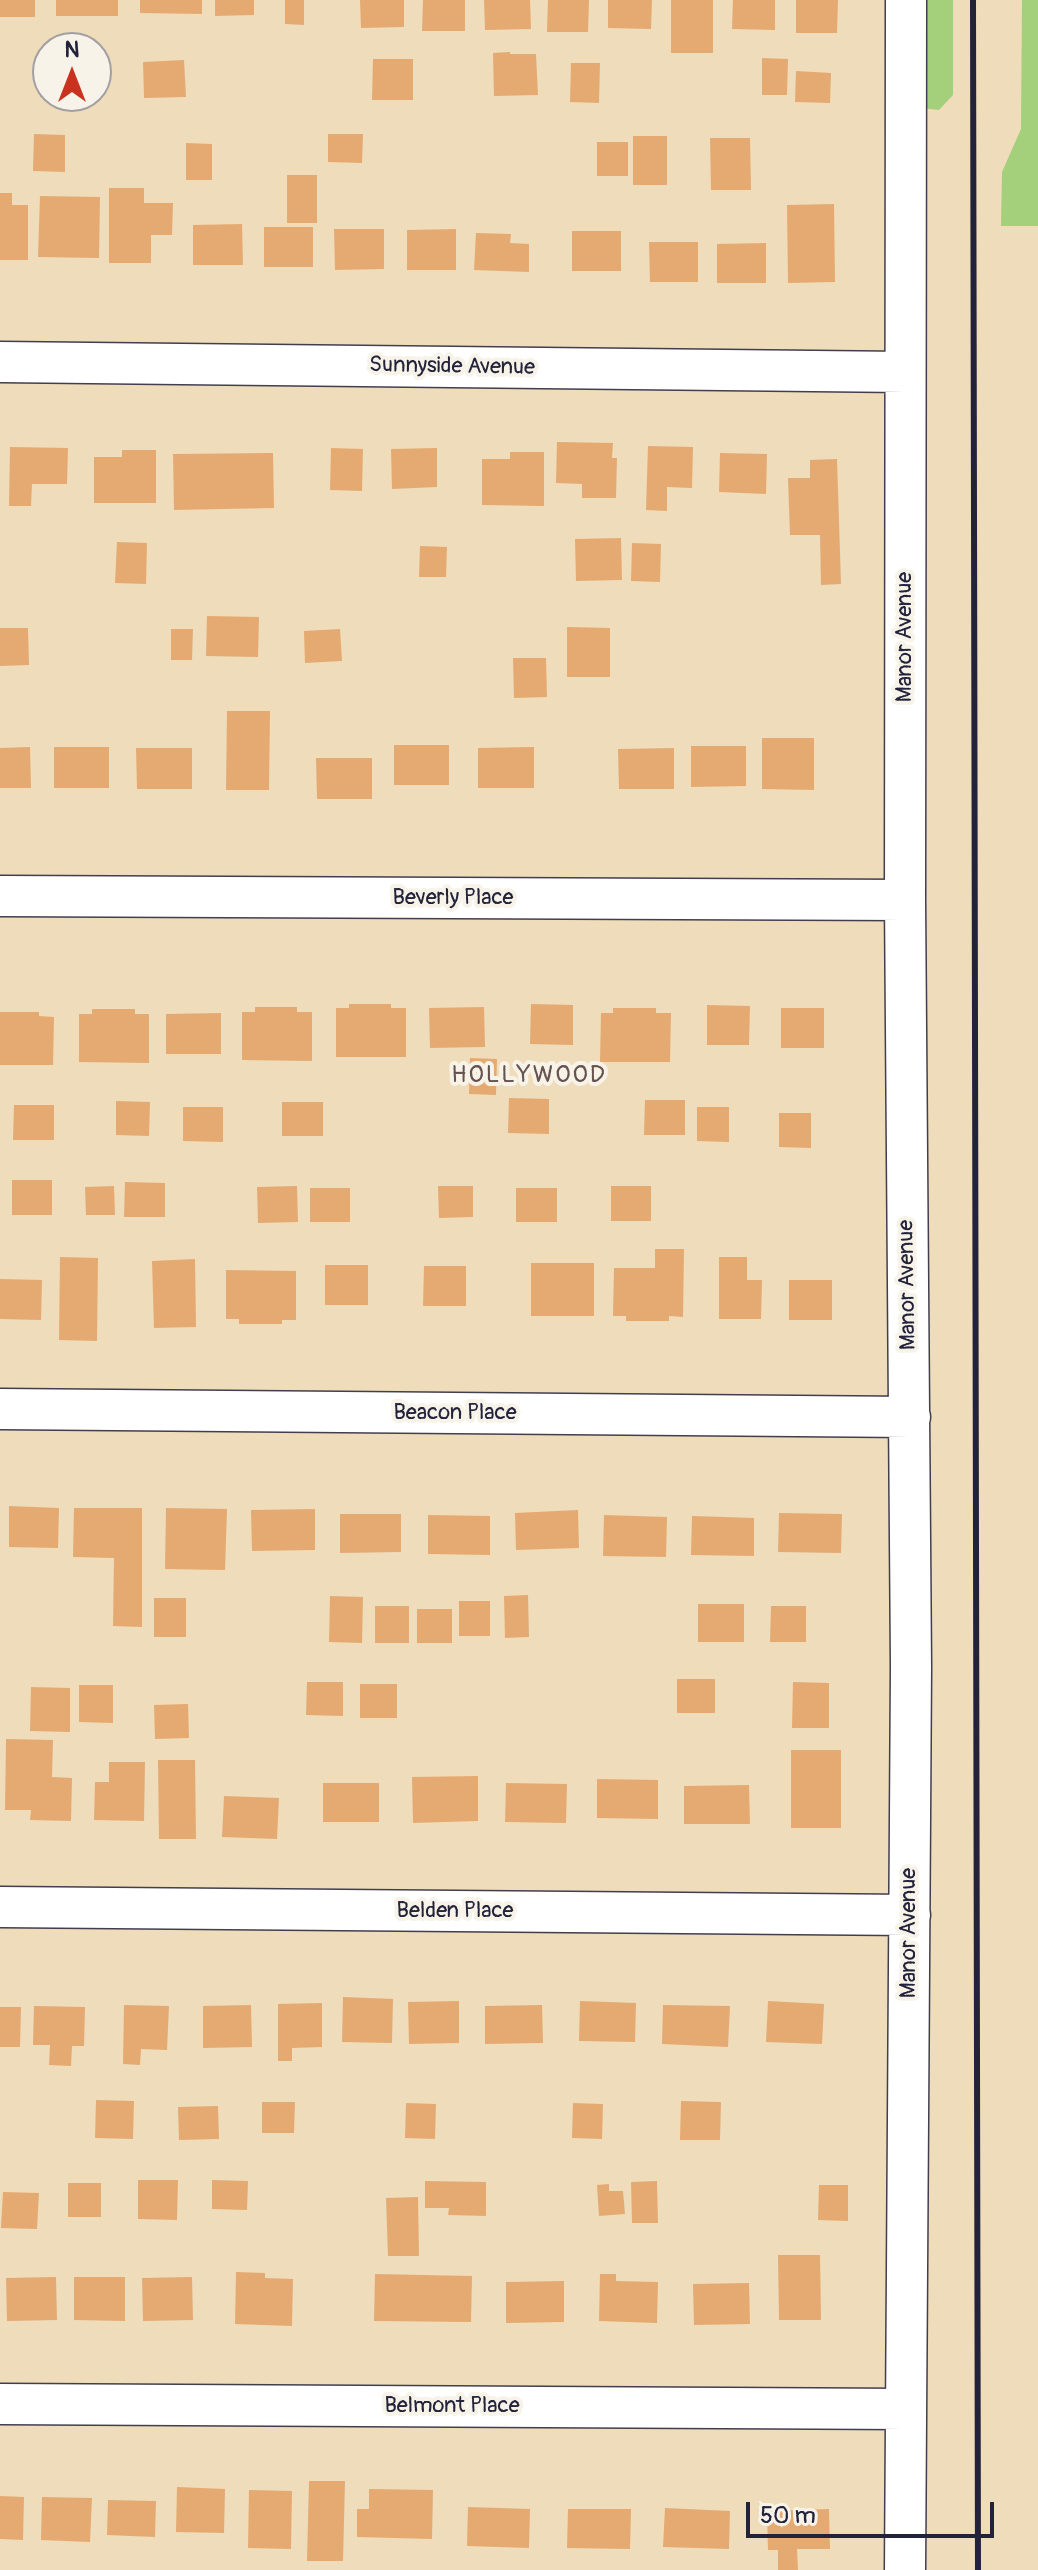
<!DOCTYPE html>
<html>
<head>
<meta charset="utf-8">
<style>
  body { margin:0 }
  #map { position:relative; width:1038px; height:2570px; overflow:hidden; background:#efdcba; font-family:Pangolin,sans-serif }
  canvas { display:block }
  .north { position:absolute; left:32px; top:32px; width:80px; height:80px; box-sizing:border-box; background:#f7f3e8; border:2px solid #a29fa3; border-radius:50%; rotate:0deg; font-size:22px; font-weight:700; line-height:32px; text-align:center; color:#22223b }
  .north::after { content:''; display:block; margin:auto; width:28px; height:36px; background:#c8321e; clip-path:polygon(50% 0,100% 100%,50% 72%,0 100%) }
  .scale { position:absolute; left:746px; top:2502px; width:248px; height:36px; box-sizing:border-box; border:4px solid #22223b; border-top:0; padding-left:10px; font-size:24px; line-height:28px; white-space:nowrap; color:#22223b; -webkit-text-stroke:6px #f7f3e8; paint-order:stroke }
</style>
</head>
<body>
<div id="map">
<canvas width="1038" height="2570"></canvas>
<div class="north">N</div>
<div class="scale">50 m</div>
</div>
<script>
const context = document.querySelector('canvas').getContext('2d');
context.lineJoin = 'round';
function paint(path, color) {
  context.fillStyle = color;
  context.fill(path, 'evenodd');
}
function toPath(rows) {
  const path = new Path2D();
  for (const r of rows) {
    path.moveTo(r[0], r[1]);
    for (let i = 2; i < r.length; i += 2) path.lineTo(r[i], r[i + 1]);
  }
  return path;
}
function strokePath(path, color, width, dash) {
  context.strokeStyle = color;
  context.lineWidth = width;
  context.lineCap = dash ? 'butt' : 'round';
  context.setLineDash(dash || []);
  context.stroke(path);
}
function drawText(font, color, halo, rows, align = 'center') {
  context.font = font + ' Pangolin,sans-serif';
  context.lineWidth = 8;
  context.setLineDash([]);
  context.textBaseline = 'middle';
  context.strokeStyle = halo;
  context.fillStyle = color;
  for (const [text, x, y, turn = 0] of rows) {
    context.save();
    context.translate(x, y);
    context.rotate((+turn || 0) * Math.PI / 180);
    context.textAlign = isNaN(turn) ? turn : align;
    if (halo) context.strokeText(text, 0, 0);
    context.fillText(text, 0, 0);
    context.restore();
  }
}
paint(toPath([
  [921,0,953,0,953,95,939,110,921,108],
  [1022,0,1038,0,1038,226,1001,226,1002,172,1021,129]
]), '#a4cf7b');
paint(toPath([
  [0,0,35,0,35,17,0,17],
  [56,0,118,0,118,16,56,16],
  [140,0,202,0,202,14,140,13],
  [215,0,254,0,254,15,215,16],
  [285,0,304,0,304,25,285,24],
  [360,0,404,0,404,27,361,28],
  [423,0,465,0,465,31,422,31],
  [484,0,530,0,531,29,485,30],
  [548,0,589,0,588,32,547,32],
  [608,0,652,0,651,29,608,28],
  [671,0,713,0,713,53,671,53],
  [733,0,775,0,775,30,732,29],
  [796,0,838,0,837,33,796,33],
  [510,52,510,54,536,54,538,95,494,96,493,53],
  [762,58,788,59,787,95,762,95],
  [373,59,413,59,413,100,372,100],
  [41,60,48,61,48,97,40,97],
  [184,60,186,97,144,98,143,62],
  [571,63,600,63,599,103,570,102],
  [796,71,831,73,830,103,795,102],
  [34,134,65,135,65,172,33,171],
  [328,134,363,134,362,163,328,162],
  [633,136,667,136,667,185,633,185],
  [710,138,750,138,751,190,711,190],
  [597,142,628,142,628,176,597,176],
  [186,143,212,144,212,180,186,180],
  [287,175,317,175,317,223,287,223],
  [109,188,144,188,144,203,173,203,172,235,151,235,151,263,109,263],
  [0,193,12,193,12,205,28,205,28,260,0,260],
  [40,196,100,197,99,258,38,257],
  [834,204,835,282,788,283,787,205],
  [242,224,243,265,193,265,193,225],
  [264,227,313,227,313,267,264,267],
  [334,229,384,229,384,269,335,270],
  [456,229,456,270,407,270,407,230],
  [572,231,621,231,621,271,572,271],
  [476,233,511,234,510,243,529,244,529,272,474,270],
  [649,242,698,242,698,282,650,282],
  [766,243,766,283,717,283,717,244],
  [557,442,613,443,612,458,617,458,616,498,582,498,582,484,556,483],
  [648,446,693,447,692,488,667,487,667,511,646,510],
  [10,447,68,448,67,484,32,484,31,506,9,506],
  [331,448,363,449,362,491,330,490],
  [437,448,437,487,392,489,391,449],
  [122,450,156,450,156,503,94,503,94,457,122,457],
  [510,452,544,452,544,506,482,505,482,459,510,459],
  [273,453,274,508,174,510,173,454],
  [720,453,767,454,766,494,719,492],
  [837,459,841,584,821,585,820,535,790,535,788,478,810,478,810,460],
  [621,538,622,580,576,581,575,539],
  [117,542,147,543,146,584,115,583],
  [632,543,661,544,660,582,631,581],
  [420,546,447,547,446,577,419,577],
  [207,616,259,617,258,657,206,656],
  [567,627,610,628,610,677,567,677],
  [0,628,28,628,29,665,0,666],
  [171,629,193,629,192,660,171,660],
  [340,629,342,661,305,663,304,631],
  [513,658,546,658,547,697,514,698],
  [227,711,270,711,269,790,226,790],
  [762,738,814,738,814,790,762,789],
  [394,745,449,745,449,785,394,785],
  [691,746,746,746,746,786,691,787],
  [30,747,31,788,0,788,0,748],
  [54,747,109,747,109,788,54,788],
  [534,747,534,788,478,788,478,748],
  [136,748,192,748,192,789,137,789],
  [674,748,674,789,619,789,618,749],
  [316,758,372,758,372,799,317,799],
  [349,1004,391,1004,391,1008,406,1008,406,1057,336,1057,336,1008,349,1008],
  [531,1004,573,1005,573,1045,530,1044],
  [707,1005,750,1006,749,1045,707,1045],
  [255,1007,297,1007,297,1012,312,1012,312,1061,242,1060,242,1012,255,1012],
  [484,1007,485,1047,430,1048,429,1008],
  [613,1008,656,1008,656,1013,671,1013,670,1062,600,1062,601,1013,613,1013],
  [781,1008,824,1008,824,1048,781,1048],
  [92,1009,135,1009,135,1014,149,1014,149,1063,79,1062,79,1014,92,1014],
  [0,1012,39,1012,39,1016,54,1017,53,1065,0,1065],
  [221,1013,221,1054,166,1054,166,1014],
  [470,1058,497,1059,496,1095,469,1094],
  [509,1098,549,1099,549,1134,508,1133],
  [645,1100,685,1100,685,1135,644,1135],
  [116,1101,150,1102,149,1136,116,1135],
  [282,1102,323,1102,323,1136,282,1136],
  [14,1105,54,1105,54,1140,13,1140],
  [183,1107,223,1107,223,1142,183,1141],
  [697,1107,729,1107,729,1142,697,1141],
  [779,1113,811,1113,811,1148,779,1147],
  [12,1180,52,1180,52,1215,12,1215],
  [125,1182,165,1183,165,1217,124,1217],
  [114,1186,115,1215,86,1215,85,1187],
  [297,1186,298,1222,258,1223,257,1187],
  [438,1186,473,1186,473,1217,439,1218],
  [611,1186,651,1186,651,1221,611,1221],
  [310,1188,350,1188,350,1222,310,1222],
  [516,1188,557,1188,557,1222,516,1222],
  [655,1249,684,1249,683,1317,669,1316,669,1321,626,1321,626,1316,613,1316,614,1268,655,1268],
  [60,1257,98,1258,97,1341,59,1340],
  [719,1257,747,1257,747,1280,762,1280,761,1319,719,1319],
  [195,1259,196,1327,154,1328,152,1261],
  [531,1263,594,1263,594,1316,531,1316],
  [325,1265,368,1265,368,1305,325,1305],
  [424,1266,466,1266,466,1306,423,1306],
  [226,1270,296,1271,296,1320,282,1320,282,1324,239,1324,239,1319,226,1319],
  [0,1279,42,1280,41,1320,0,1319],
  [789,1280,832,1280,832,1320,789,1320],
  [9,1506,59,1508,58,1548,9,1547],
  [74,1508,142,1508,142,1627,113,1626,114,1558,73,1557],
  [166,1508,227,1509,225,1570,165,1569],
  [315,1509,315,1550,252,1551,251,1510],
  [578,1510,579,1548,516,1550,515,1513],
  [779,1513,842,1514,841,1553,778,1552],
  [340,1514,401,1514,401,1552,340,1553],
  [428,1515,490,1516,490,1555,428,1554],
  [604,1515,667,1517,666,1557,603,1556],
  [692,1516,754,1518,754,1556,691,1555],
  [528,1595,529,1637,505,1638,504,1596],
  [330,1596,363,1597,362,1643,329,1642],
  [154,1598,186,1598,186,1637,154,1637],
  [459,1601,490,1601,490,1636,459,1636],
  [698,1604,744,1604,744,1642,698,1642],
  [375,1606,409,1606,409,1643,375,1643],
  [771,1606,806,1606,806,1642,770,1642],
  [417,1609,452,1609,452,1643,417,1643],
  [677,1679,715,1679,715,1713,677,1713],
  [307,1682,343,1682,343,1716,306,1715],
  [793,1682,829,1683,829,1728,792,1728],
  [360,1684,397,1684,397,1718,360,1718],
  [79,1685,113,1685,113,1723,79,1722],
  [31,1687,70,1688,70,1732,30,1731],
  [188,1704,189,1738,155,1739,154,1705],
  [6,1739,53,1740,52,1777,72,1778,71,1821,30,1820,31,1810,5,1810],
  [791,1750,841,1750,841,1828,791,1828],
  [158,1760,195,1760,196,1839,159,1839],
  [109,1762,145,1762,144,1821,94,1820,95,1782,109,1782],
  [478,1776,478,1821,413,1823,412,1777],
  [597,1779,658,1780,658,1819,597,1818],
  [323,1783,379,1783,379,1822,323,1822],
  [506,1783,567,1784,566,1823,505,1822],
  [749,1785,750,1824,684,1824,684,1786],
  [224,1796,279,1798,277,1839,222,1837],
  [343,1997,393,1999,392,2043,342,2042],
  [459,2001,459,2043,409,2044,408,2002],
  [580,2001,636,2003,635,2042,579,2041],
  [768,2001,824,2004,822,2044,766,2042],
  [322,2003,322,2047,292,2048,292,2061,278,2061,278,2004],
  [124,2005,169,2006,167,2050,141,2049,140,2065,123,2064],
  [251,2005,252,2047,203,2048,203,2006],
  [542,2005,543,2043,485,2044,485,2006],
  [663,2005,730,2006,728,2047,662,2044],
  [34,2006,85,2007,84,2046,72,2046,71,2066,49,2065,50,2045,33,2045],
  [0,2007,21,2007,20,2047,0,2047],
  [96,2100,134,2101,133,2139,95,2138],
  [681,2101,721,2102,720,2140,680,2140],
  [262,2102,295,2102,294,2133,262,2133],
  [406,2103,436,2104,435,2139,405,2138],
  [573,2103,603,2104,602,2139,572,2138],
  [218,2106,219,2139,179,2140,178,2107],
  [138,2180,178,2180,177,2220,138,2219],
  [212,2180,248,2181,247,2210,212,2209],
  [425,2181,486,2182,486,2216,448,2215,449,2208,425,2208],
  [657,2181,658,2223,632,2223,631,2182],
  [68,2183,101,2183,101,2217,68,2217],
  [609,2184,609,2191,623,2191,625,2214,599,2216,597,2185],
  [819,2185,848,2185,848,2221,818,2220],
  [3,2192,39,2193,37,2229,1,2228],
  [418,2197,419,2256,388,2256,386,2198],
  [778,2255,820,2255,821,2320,779,2320],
  [236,2272,265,2273,265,2278,293,2279,292,2326,235,2324],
  [375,2274,472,2276,471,2322,374,2321],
  [600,2274,616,2274,616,2281,658,2282,657,2323,599,2321],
  [56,2277,57,2320,7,2321,6,2278],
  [74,2277,125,2277,125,2321,74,2320],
  [192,2277,193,2320,143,2321,142,2278],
  [564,2281,564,2322,506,2323,506,2282],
  [749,2283,750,2324,694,2325,693,2284],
  [309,2481,345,2481,343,2561,307,2561],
  [177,2487,225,2489,224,2533,176,2532],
  [369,2489,433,2490,432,2539,357,2537,357,2509,369,2509],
  [249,2490,292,2491,291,2549,248,2548],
  [0,2496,24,2497,23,2540,0,2539],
  [42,2497,92,2498,90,2542,41,2540],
  [108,2500,156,2501,155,2537,107,2535],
  [468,2507,530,2509,529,2548,467,2546],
  [665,2508,730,2511,729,2549,663,2547],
  [568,2509,631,2509,630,2549,567,2548],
  [829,2509,830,2549,797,2549,798,2570,778,2570,778,2550,768,2550,767,2511]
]), '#e5aa71');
const street = toPath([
  [0,362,904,372],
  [0,896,905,900],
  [0,1409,910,1417],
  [0,1907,910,1915],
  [0,2404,905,2409],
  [905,2570,911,1667,905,900,906,0]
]);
strokePath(street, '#413e4e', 43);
strokePath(street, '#fff', 40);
strokePath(toPath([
  [973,0,978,2570]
]), '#22223b', 6);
drawText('22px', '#22223b', '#f7f3e8', [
  ["Sunnyside Avenue",452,367,1],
  ["Manor Avenue",905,637,-90],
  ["Beverly Place",453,898],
  ["Manor Avenue",908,1285,-91],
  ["Beacon Place",455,1413],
  ["Belden Place",455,1911],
  ["Manor Avenue",909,1933,-90],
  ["Belmont Place",452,2406]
]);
context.letterSpacing = '2px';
drawText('24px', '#66524e', '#f7f3e8', [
  ["HOLLYWOOD",529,1076]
]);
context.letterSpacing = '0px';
</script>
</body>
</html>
